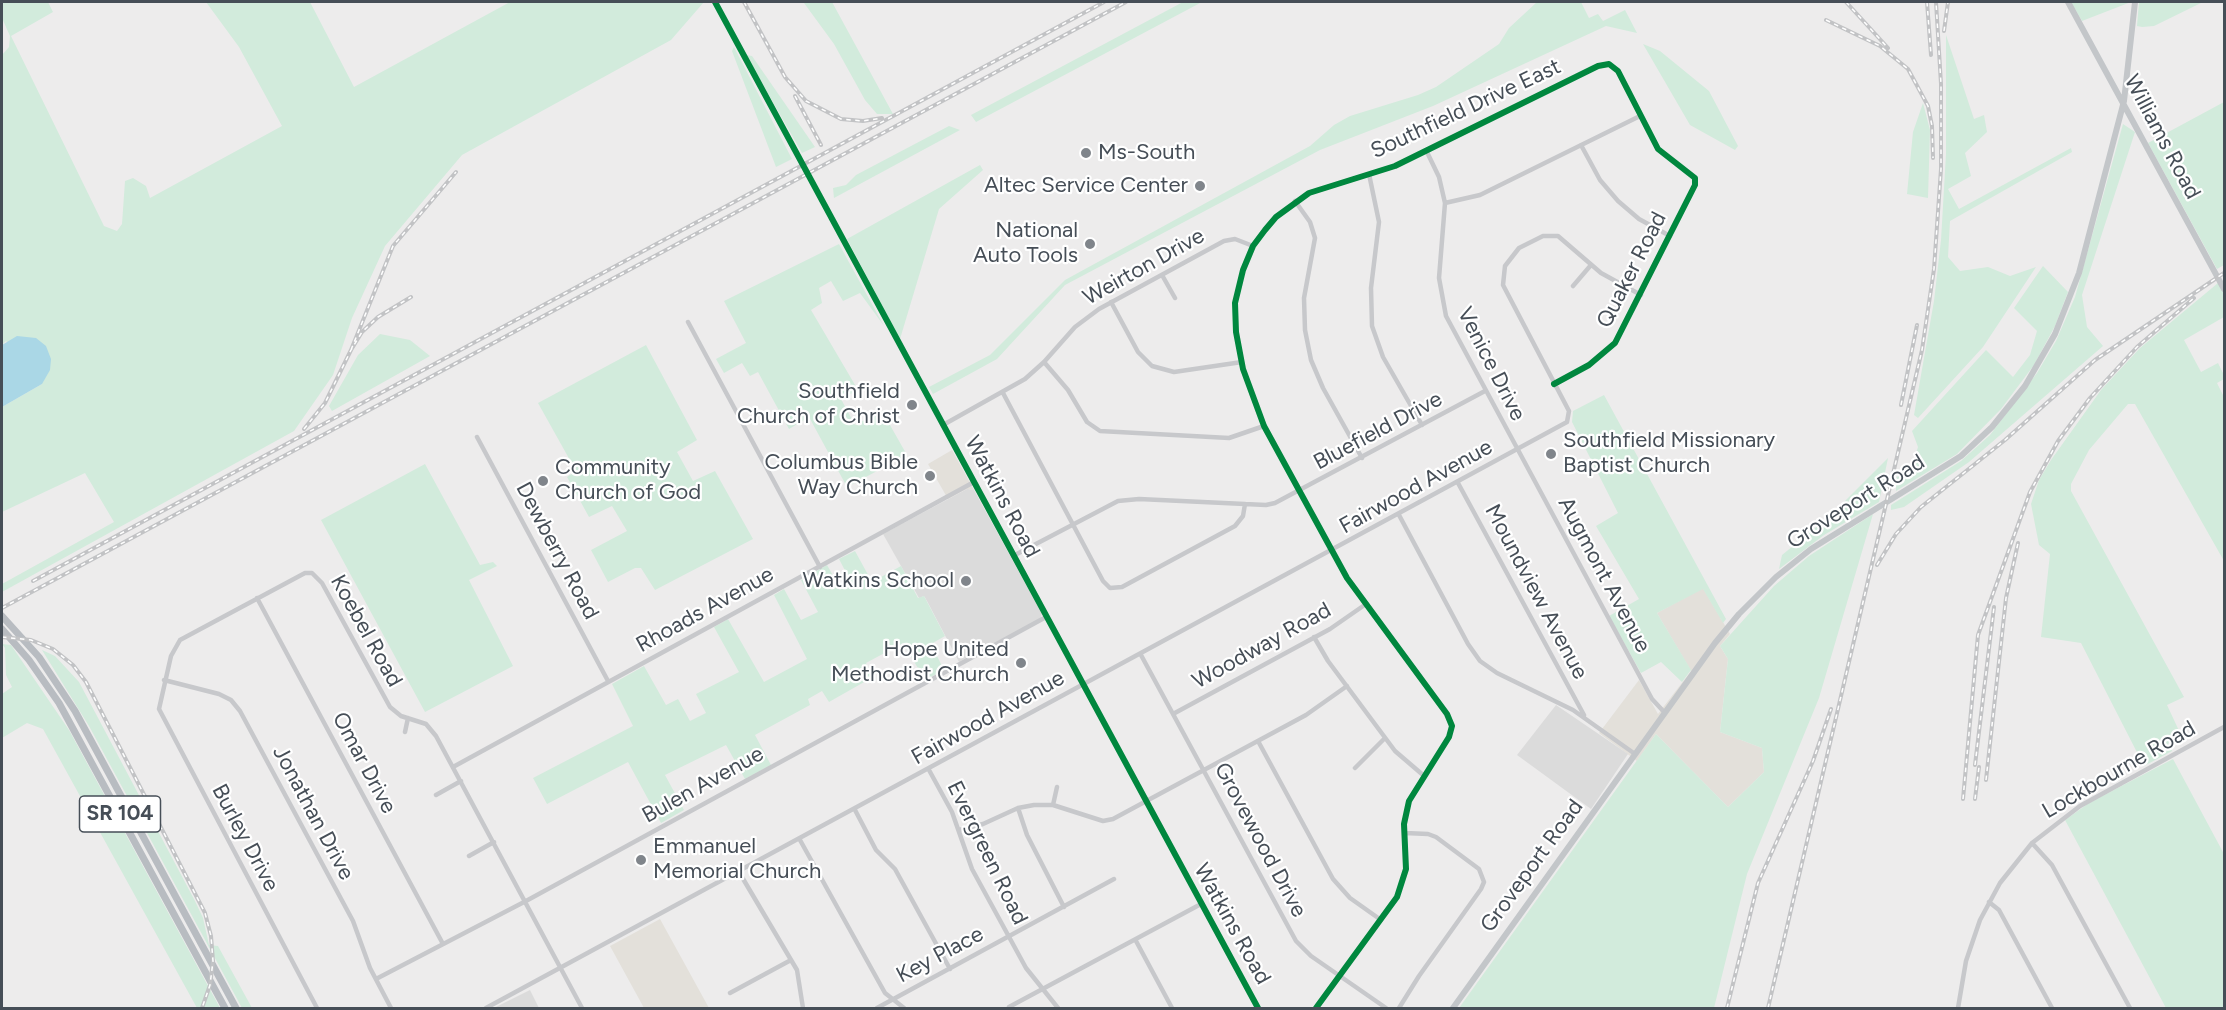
<!DOCTYPE html>
<html>
<head>
<meta charset="utf-8">
<style>
  body { margin:0 }
  #map { position:relative; width:2226px; height:1010px; overflow:hidden; background:#edecec; font-family:Figtree,sans-serif }
  canvas { display:block }
  .frame { position:absolute; inset:0; border:3px solid #464e57; pointer-events:none }
</style>
</head>
<body>
<div id="map">
<canvas width="2226" height="1010"></canvas>
<div class="frame"></div>
</div>
<script>
const context = document.querySelector('canvas').getContext('2d');
context.lineJoin = 'round';
function paint(path, color) {
  context.fillStyle = color;
  context.fill(path, 'evenodd');
}
function toPath(rows) {
  const path = new Path2D();
  for (const r of rows) {
    path.moveTo(r[0], r[1]);
    for (let i = 2; i < r.length; i += 2) path.lineTo(r[i], r[i + 1]);
  }
  return path;
}
function strokePath(path, color, width, dash) {
  context.strokeStyle = color;
  context.lineWidth = width;
  context.lineCap = dash ? 'butt' : 'round';
  context.setLineDash(dash || []);
  context.stroke(path);
}
function drawText(font, color, halo, rows, align = 'center') {
  context.font = font + ' Figtree,sans-serif';
  context.lineWidth = 4.5;
  context.setLineDash([]);
  context.textBaseline = 'middle';
  context.strokeStyle = halo;
  context.fillStyle = color;
  for (const [text, x, y, turn = 0] of rows) {
    context.save();
    context.translate(x, y);
    context.rotate((+turn || 0) * Math.PI / 180);
    context.textAlign = isNaN(turn) ? turn : align;
    if (halo) context.strokeText(text, 0, 0);
    context.fillText(text, 0, 0);
    context.restore();
  }
}
paint(toPath([
  [952,450,974,490,967,489,948,499,928,464],
  [1703,588,1730,634,1720,646,1728,659,1720,732,1762,748,1764,772,1728,807,1656,734,1637,761,1599,733,1639,680,1658,714,1691,671,1657,613],
  [660,919,709,1008,644,1008,610,946]
]), '#e3e0da');
paint(toPath([
  [967,489,974,490,1042,614,1040,619,959,662,927,601,924,596,919,598,883,534],
  [1556,705,1628,754,1591,809,1517,755],
  [530,990,539,1008,494,1008]
]), '#dbdbdb');
paint(toPath([
  [2,2,48,2,53,12,11,36,104,226,117,231,122,224,125,181,133,178,146,186,150,198,282,126,239,47,206,2,310,2,354,87,510,2,704,2,671,40,462,155,385,246,352,318,333,375,294,431,2,592,2,584,114,522,85,473,2,512,2,407,42,384,6,341,2,345,2,55,9,47,10,36,2,18],
  [832,2,893,114,877,114,865,100,834,44,804,3],
  [1183,2,1202,2,976,122,971,115],
  [1537,2,1581,2,1589,18,1598,14,1603,21,1625,10,1637,33,1606,26,1433,106,1320,150,1065,285,997,359,933,394,929,387,990,355,1065,280,1310,146,1334,125,1350,116,1418,95,1436,87,1499,44,1509,28],
  [2071,2,2131,2,2082,21],
  [2139,2,2203,2,2154,26,2142,27,2137,26],
  [1946,35,1974,119,1984,115,1987,132,1965,153,1971,176,1948,189,1959,209,2071,148,2072,152,1950,221,1948,257,1960,271,1988,267,2010,276,2036,267,1983,347,1918,418,1914,415,1934,301,1941,240,1946,154],
  [1643,44,1660,51,1709,91,1738,146,1735,150,1690,125],
  [734,47,792,159,776,167,732,51],
  [746,55,752,56,815,147,802,153],
  [2224,102,2224,265,2217,269,2148,143],
  [1923,103,1930,130,1928,198,1907,194,1913,132],
  [2123,124,2135,132,2082,295,2087,327,2103,346,1969,462,1904,507,1891,510,1891,505,1961,461,1990,435,2037,373,2056,341,2075,297],
  [949,126,960,130,834,198,833,188,846,185,856,175],
  [980,165,983,170,939,209,900,339,847,239],
  [839,244,884,326,860,293,843,301,831,281,819,288,822,303,811,310,858,390,841,399,855,425,882,411,907,455,847,487,809,417,789,429,758,372,750,376,742,363,724,373,716,359,746,343,724,301],
  [2043,266,2068,292,2055,326,2034,365,2001,409,1957,454,1896,491,1896,478,1913,463,1918,447,1912,431,1986,350,2013,377,2030,355,2037,331,2014,308],
  [2218,283,2224,294,2224,317,2184,340,2201,372,2218,363,2224,375,2224,379,2217,383,2224,397,2224,561,2135,404,2128,404,2089,450,2071,484,2071,491,2184,697,2167,705,2181,735,2168,743,2172,751,2144,766,2081,643,2041,637,2050,554,2039,545,2031,504,2039,480,2051,460,2101,390,2140,348],
  [380,334,410,340,430,356,332,411,329,406,358,355],
  [646,345,697,440,677,452,693,481,715,471,753,539,655,590,641,568,635,568,608,582,591,550,627,531,612,506,589,517,567,477,576,471,538,403],
  [1604,395,1726,619,1723,623,1703,589,1657,613,1691,670,1682,682,1661,662,1641,673,1609,616,1639,599,1596,526,1618,513,1572,422,1573,411],
  [1888,458,1879,502,1824,535,1779,569,1782,555,1830,516],
  [425,464,480,565,493,562,497,566,469,580,513,666,425,712,321,520],
  [1873,514,1819,698,1747,874,1714,1008,1459,1008,1656,734,1728,807,1764,772,1762,748,1720,732,1728,659,1720,646,1774,586,1809,556],
  [855,551,872,582,901,566,918,598,924,596,945,636,931,644,944,670,925,680,903,643,866,663,873,677,829,702,822,691,808,699,810,705,755,735,771,765,745,779,726,745,665,775,684,810,661,823,628,762,547,804,533,778,633,726,612,684,644,666,666,705,678,699,690,721,706,713,696,694,739,672,714,627,728,619,764,682,807,659,774,595,784,589,801,620,818,612,801,580,827,565,839,586,850,580,839,559],
  [2,644,11,645,69,730,220,1008,197,1008,43,729,27,723,2,738,2,694,12,687,6,675,5,648],
  [42,650,55,656,79,682,195,901,203,918,209,945,218,946,252,1008,242,1008,89,726],
  [2173,759,2224,854,2224,1008,2166,1008,2065,820,2089,803]
]), '#d2ebdc');
paint(toPath([
  [17,336,36,338,46,346,51,359,50,370,42,384,2,407,2,345]
]), '#aad7e6');
strokePath(toPath([
  [715,2,1258,1008],
  [1581,145,1600,180,1618,201,1639,219,1670,236],
  [1426,150,1439,177,1445,203,1439,278,1446,316,1652,699,1665,713],
  [1369,174,1379,222,1371,288,1372,326,1383,357,1422,425],
  [1295,201,1310,222,1315,238,1304,298,1305,330,1311,360,1323,388,1362,458],
  [1445,203,1480,195,1640,116],
  [1162,275,1175,298],
  [1573,286,1591,265],
  [1111,302,1138,352,1152,366,1174,372,1242,362],
  [688,322,820,567],
  [1044,362,1068,390,1087,422,1100,431,1229,438,1264,426],
  [1003,393,1103,581,1110,588,1122,587,1235,526,1243,516,1245,504],
  [943,425,1025,379,1044,362,1075,327,1099,309,1224,241,1235,239,1253,246],
  [477,437,608,681],
  [1458,483,1584,715],
  [1399,515,1468,644,1480,661,1497,673,1573,710,1635,754],
  [1013,556,1118,501,1139,499,1266,505,1275,503,1485,391],
  [257,598,443,944],
  [1314,637,1328,661,1395,751,1423,775],
  [1141,655,1296,941,1311,956,1386,1008],
  [164,680,219,694,231,700,240,711,353,921,370,968,391,1008],
  [1173,714,1330,629,1366,604],
  [405,732,408,718],
  [1258,741,1333,879,1350,898,1381,920],
  [453,767,974,482],
  [1355,768,1385,738],
  [929,770,952,812,972,869,1026,968,1058,1008],
  [436,795,461,781],
  [1053,805,1057,787],
  [1018,808,1027,835,1064,907],
  [855,810,876,850,895,869,950,969],
  [959,830,983,824,1018,808,1034,805,1053,805,1103,821,1113,819,1306,715,1347,686],
  [800,840,885,993,904,1008],
  [2032,843,2052,865,2130,1008],
  [469,856,494,842],
  [739,872,797,970,803,1008],
  [1989,902,1999,910,2052,1008],
  [1136,941,1172,1008],
  [376,979,526,901,1046,617],
  [730,993,791,960],
  [1009,1007,1201,904],
  [317,1008,159,709,171,656,180,640,305,573,312,573,322,583,390,707,401,716,426,724,436,736,582,1008],
  [486,1008,1567,422,1569,411,1503,285,1505,266,1519,248,1543,236,1558,236,1601,273,1641,295],
  [877,1008,1114,879],
  [1316,1008,1397,897,1406,869,1404,824,1409,801,1449,737,1452,726,1447,714,1347,578,1264,426,1243,369,1236,332,1235,303,1243,270,1253,246,1265,230,1276,217,1309,193,1395,166,1598,66,1609,64,1618,71,1658,149,1695,178,1695,185,1615,343,1589,365,1554,384],
  [1399,1008,1419,976,1481,889,1484,882,1479,869,1436,837,1428,834,1405,833],
  [1958,1008,1966,961,1980,920,2000,883,2032,843,2080,806,2224,727]
]), '#c7c8cb', 4.5);
strokePath(toPath([
  [2068,2,2224,289],
  [1453,1008,1715,643,1739,614,1776,577,1811,549,1961,456,1992,427,2025,386,2055,334,2079,273,2124,101,2135,2]
]), '#c3c6c9', 6);
strokePath(toPath([
  [2,616,39,657,75,711,236,1008],
  [2,629,29,660,59,703,225,1008]
]), '#b8bcc1', 7);
const rail = toPath([
  [744,2,785,77,806,101,841,119,863,121,882,118],
  [1846,2,1888,48],
  [1927,2,1931,55],
  [1826,20,1880,46,1908,69,1928,106,1932,126,1933,158],
  [1944,31,1948,2],
  [795,96,821,145],
  [351,350,393,246,456,172],
  [1901,405,1917,325],
  [304,429,325,403,351,350,362,332,378,317,411,297],
  [1877,565,1896,534,1921,507,2005,440,2095,360,2224,273],
  [33,581,1104,2],
  [2,608,1126,2],
  [2,637,31,640,53,649,73,665,86,682,205,913,211,936,213,961,210,985,202,1008],
  [1975,765,1994,607],
  [1986,780,2006,598,2018,543],
  [1963,799,1978,635,2030,492,2058,441,2090,398,2137,347,2194,298],
  [1975,799,1979,767],
  [1727,1008,1758,883,1813,761,1831,709],
  [1768,1008,1922,350,1934,269,1941,169,1941,84,1936,2]
]);
strokePath(rail, '#c2c3c5', 4);
strokePath(rail, '#fff', 1.5, [4.5]);
strokePath(toPath([
  [715,2,1258,1008],
  [1316,1008,1397,897,1406,869,1404,824,1409,801,1449,737,1452,726,1447,714,1347,578,1264,426,1243,369,1236,332,1235,303,1243,270,1253,246,1265,230,1276,217,1309,193,1395,166,1598,66,1609,64,1618,71,1658,149,1695,178,1695,185,1615,343,1589,365,1554,384]
]), '#00873e', 6);
for (const [x, y, r, color] of [
  [1086,153,6,"#80858b"],
  [1200,186,6,"#80858b"],
  [1090,244,6,"#80858b"],
  [912,405,6,"#80858b"],
  [1551,454,6,"#80858b"],
  [930,476,6,"#80858b"],
  [543,481,6,"#80858b"],
  [966,581,6,"#80858b"],
  [1021,663,6,"#80858b"],
  [641,860,6,"#80858b"]
]) {
  const dot = new Path2D();
  dot.arc(x, y, r, 0, 2 * Math.PI);
  context.fillStyle = color;
  context.fill(dot);
  strokePath(dot, '#fff', 2);
}
for (const [x, y, w] of [
  [120,814,81]
]) {
  const box = new Path2D();
  box.roundRect(x - w / 2, y - 18, w, 36, 4.5);
  context.fillStyle = '#fff';
  context.fill(box);
  strokePath(box, '#464e57', 1.5);
}
drawText('bold 21px', '#464e57', null, [
  ["SR 104",120,814]
]);
drawText('22px', '#464e57', '#fff', [
  ["Southfield Drive East",1466,109,-25],
  ["Williams Road",2162,137,62],
  ["Weirton Drive",1144,267,-29],
  ["Quaker Road",1632,270,-63],
  ["Venice Drive",1491,364,63],
  ["Bluefield Drive",1378,431,-28],
  ["Fairwood Avenue",1416,487,-29],
  ["Watkins Road",1002,497,62],
  ["Groveport Road",1856,502,-32],
  ["Dewberry Road",557,551,62],
  ["Augmont Avenue",1604,575,62],
  ["Moundview Avenue",1536,592,62],
  ["Rhoads Avenue",705,610,-29],
  ["Koebel Road",366,631,61],
  ["Woodway Road",1262,646,-29],
  ["Fairwood Avenue",988,718,-29],
  ["Omar Drive",364,763,62],
  ["Lockbourne Road",2119,770,-30],
  ["Bulen Avenue",703,785,-29],
  ["Jonathan Drive",313,813,62],
  ["Burley Drive",245,838,62],
  ["Grovewood Drive",1260,840,62],
  ["Evergreen Road",987,853,64],
  ["Groveport Road",1532,866,-54],
  ["Watkins Road",1232,924,61],
  ["Key Place",940,955,-28]
]);
drawText('22px', '#464e57', '#fff', [
  ["Ms-South",1098,153,"left"],
  ["Altec Service Center",1188,186],
  ["National",1078,231],
  ["Auto Tools",1078,256],
  ["Southfield",900,392],
  ["Church of Christ",900,417],
  ["Southfield Missionary",1563,441,"left"],
  ["Baptist Church",1563,466,"left"],
  ["Columbus Bible",918,463],
  ["Way Church",918,488],
  ["Community",555,468,"left"],
  ["Church of God",555,493,"left"],
  ["Watkins School",954,581],
  ["Hope United",1009,650],
  ["Methodist Church",1009,675],
  ["Emmanuel",653,847,"left"],
  ["Memorial Church",653,872,"left"]
], 'right');
</script>
</body>
</html>
